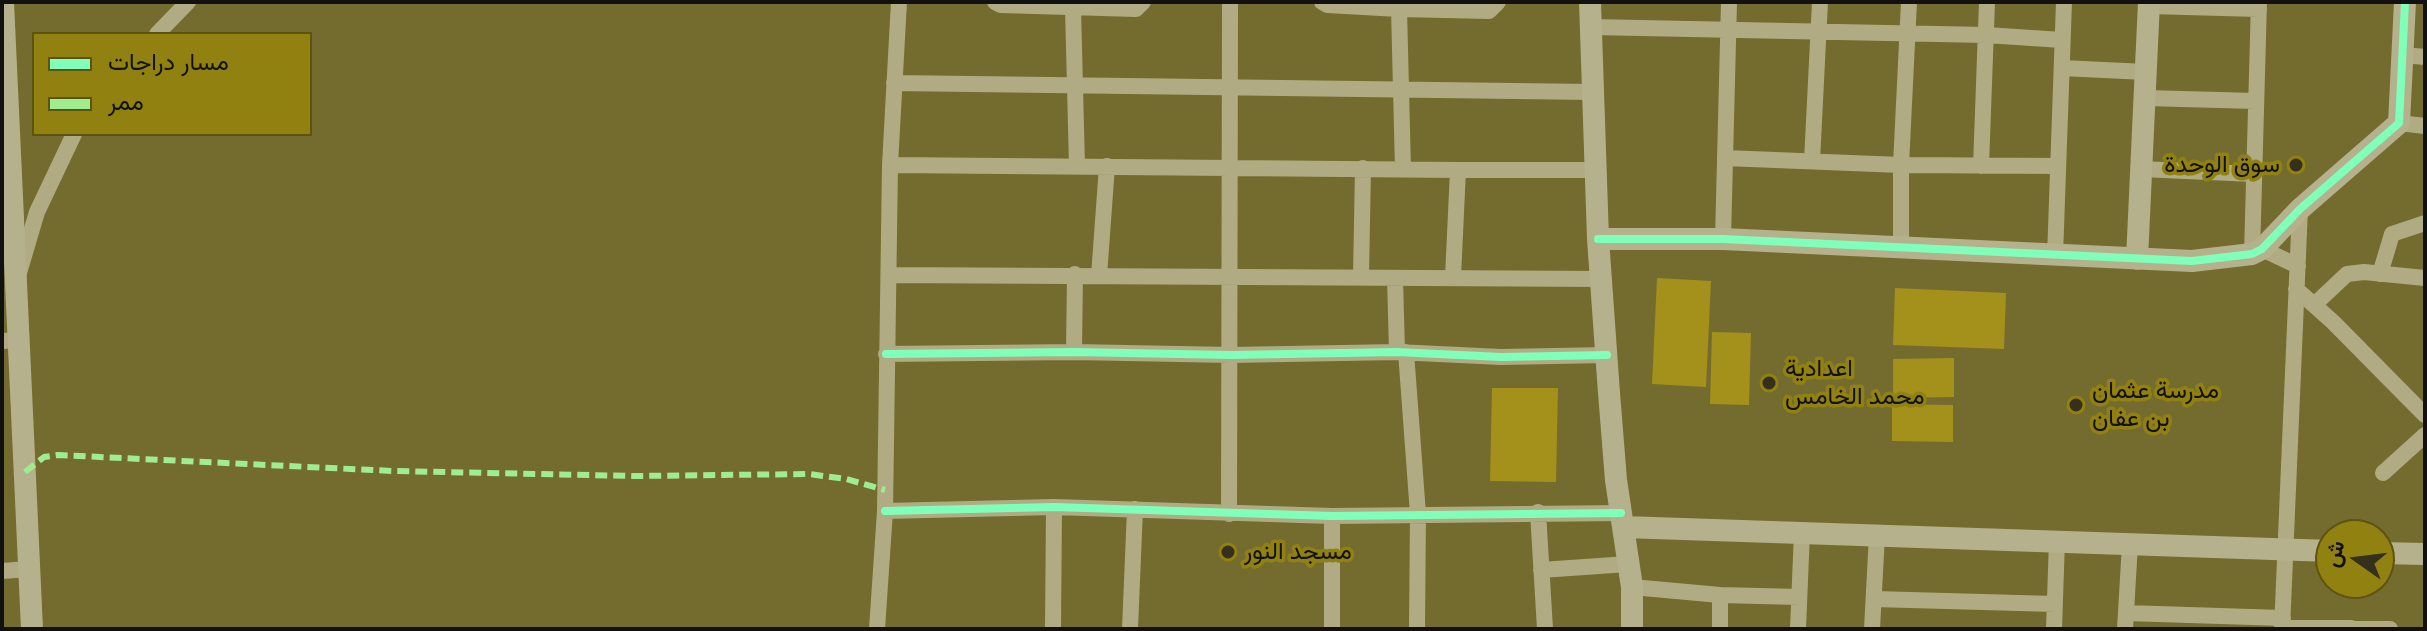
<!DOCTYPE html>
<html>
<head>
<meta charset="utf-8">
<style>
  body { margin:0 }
  #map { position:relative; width:2427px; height:631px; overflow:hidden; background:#746b2e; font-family:Mulish,Vazirmatn,sans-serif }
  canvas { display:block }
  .frame { position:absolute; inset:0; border:4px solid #111; pointer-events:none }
  .legend { position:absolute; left:32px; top:32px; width:280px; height:104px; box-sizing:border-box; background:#918111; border:2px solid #5e5411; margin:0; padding:10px 14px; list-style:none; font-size:24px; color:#111 }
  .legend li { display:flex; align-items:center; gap:16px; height:40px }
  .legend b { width:40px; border:2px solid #5e5411 }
  .north { position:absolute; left:2315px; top:519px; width:80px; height:80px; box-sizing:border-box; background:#918111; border:2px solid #5e5411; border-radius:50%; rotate:284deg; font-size:22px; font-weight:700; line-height:32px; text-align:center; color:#111 }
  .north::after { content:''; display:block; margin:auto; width:28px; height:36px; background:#34301b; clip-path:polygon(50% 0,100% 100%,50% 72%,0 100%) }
</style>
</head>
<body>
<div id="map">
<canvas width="2427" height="631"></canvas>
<div class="frame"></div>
<ul class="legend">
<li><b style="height:10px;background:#80ffba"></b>مسار دراجات</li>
<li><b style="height:10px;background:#9fed91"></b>ممر</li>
</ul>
<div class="north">ش</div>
</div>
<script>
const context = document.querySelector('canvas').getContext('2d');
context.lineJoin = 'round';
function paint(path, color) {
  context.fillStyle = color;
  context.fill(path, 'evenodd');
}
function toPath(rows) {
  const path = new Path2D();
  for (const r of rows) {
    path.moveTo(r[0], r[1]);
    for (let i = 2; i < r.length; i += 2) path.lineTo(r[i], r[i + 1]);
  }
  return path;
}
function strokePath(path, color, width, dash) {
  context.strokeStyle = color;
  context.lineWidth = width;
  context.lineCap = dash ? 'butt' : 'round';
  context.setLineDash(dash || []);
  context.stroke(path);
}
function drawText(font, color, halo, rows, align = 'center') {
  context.font = font + ' Mulish,Vazirmatn,sans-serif';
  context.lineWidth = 7;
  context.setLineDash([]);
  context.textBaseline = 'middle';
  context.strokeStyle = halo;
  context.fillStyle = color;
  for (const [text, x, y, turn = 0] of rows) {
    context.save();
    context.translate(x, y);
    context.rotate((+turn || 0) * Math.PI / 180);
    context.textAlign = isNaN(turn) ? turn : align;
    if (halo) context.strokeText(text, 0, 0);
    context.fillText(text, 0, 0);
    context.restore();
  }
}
paint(toPath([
  [1657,278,1711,281,1706,387,1652,384],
  [1895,288,2006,293,2004,349,1893,345],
  [1712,332,1751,333,1749,405,1710,404],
  [1954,358,1954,397,1893,398,1893,359],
  [1492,388,1558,388,1556,482,1490,481],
  [1892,404,1953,405,1953,442,1892,441]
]), '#a4911c');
strokePath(toPath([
  [995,2,1001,5,1136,9,1143,2],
  [1322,2,1327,5,1399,9,1489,11,1498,2],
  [2149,6,2259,9],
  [1073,8,1077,166],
  [1399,9,1403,169],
  [1591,27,1986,35,2062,40],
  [157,34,188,2],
  [2403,55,2425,57],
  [2062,68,2146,72],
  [894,83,1592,92],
  [2145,98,2256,101],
  [2399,123,2425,126],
  [1725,158,1901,165,2058,166],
  [1812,161,1820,2],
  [890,165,1458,170],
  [1981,166,1987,2],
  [2141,169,2254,174],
  [1723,239,1729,2],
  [1901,247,1901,165,1909,2],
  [2262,249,2298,266],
  [2252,254,2259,2],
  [2055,257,2064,2],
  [19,273,37,212,74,134],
  [2380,274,2392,234,2425,223],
  [890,275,1601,279],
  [1099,276,1107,166],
  [1361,276,1363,168],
  [1453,277,1458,170,1596,170],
  [1395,278,1397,352],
  [2296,289,2333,322,2425,415],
  [2314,305,2347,274,2364,272,2425,278],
  [2,341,20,340],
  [1074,352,1075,274],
  [1406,352,1418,514,1417,629],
  [886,354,1074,352,1231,355,1397,352,1501,357,1607,355],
  [2383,473,2425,435],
  [885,511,1054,507,1332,516,1621,513],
  [1538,512,1545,629],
  [1229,514,1230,2],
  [1332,516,1332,629],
  [1541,570,1628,564],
  [2,571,29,569],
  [1632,587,1720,595,1720,629],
  [1720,595,1799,597],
  [1874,599,2055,604],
  [2126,613,2283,618],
  [2282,628,2351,628],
  [877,629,885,511,890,165,899,2],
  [1053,629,1054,507],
  [1130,629,1135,509],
  [1798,629,1802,532],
  [1872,629,1877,535],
  [2054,629,2057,540],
  [2125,629,2130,544],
  [2282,629,2300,209],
  [2351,629,2390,629]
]), '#b0ab83', 16);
strokePath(toPath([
  [3,2,32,629],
  [1590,2,1598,239,1609,393,1616,480,1632,587,1632,629],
  [1598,239,1723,239,2192,261,2252,254,2262,249,2300,209,2399,123,2405,2],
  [2137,259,2149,2],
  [1624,527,2331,551],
  [2379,553,2425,554]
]), '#b5b18c', 22);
strokePath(toPath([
  [25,472,44,457,58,455,393,471,635,476,809,474,846,479,885,490]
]), '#9fed91', 6, [12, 6]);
strokePath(toPath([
  [1598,239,1723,239,2192,261,2252,254,2262,249,2300,209,2399,123,2405,2],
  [886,354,1074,352,1231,355,1397,352,1501,357,1607,355],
  [885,511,1054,507,1332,516,1621,513]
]), '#80ffba', 8);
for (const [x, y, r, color] of [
  [2296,165,8,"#34301b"],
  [1769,383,8,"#34301b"],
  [2076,405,8,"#34301b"],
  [1228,552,8,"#34301b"]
]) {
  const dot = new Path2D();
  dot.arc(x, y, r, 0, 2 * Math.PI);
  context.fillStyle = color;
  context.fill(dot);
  strokePath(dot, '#918111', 3);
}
drawText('24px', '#111', '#918111', [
  ["سوق الوحدة",2280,165,"right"],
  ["اعدادية",1785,369],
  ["محمد الخامس",1785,397],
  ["مدرسة عثمان",2092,391],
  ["بن عفان",2092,419],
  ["مسجد النور",1244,552]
], 'left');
</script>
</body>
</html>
